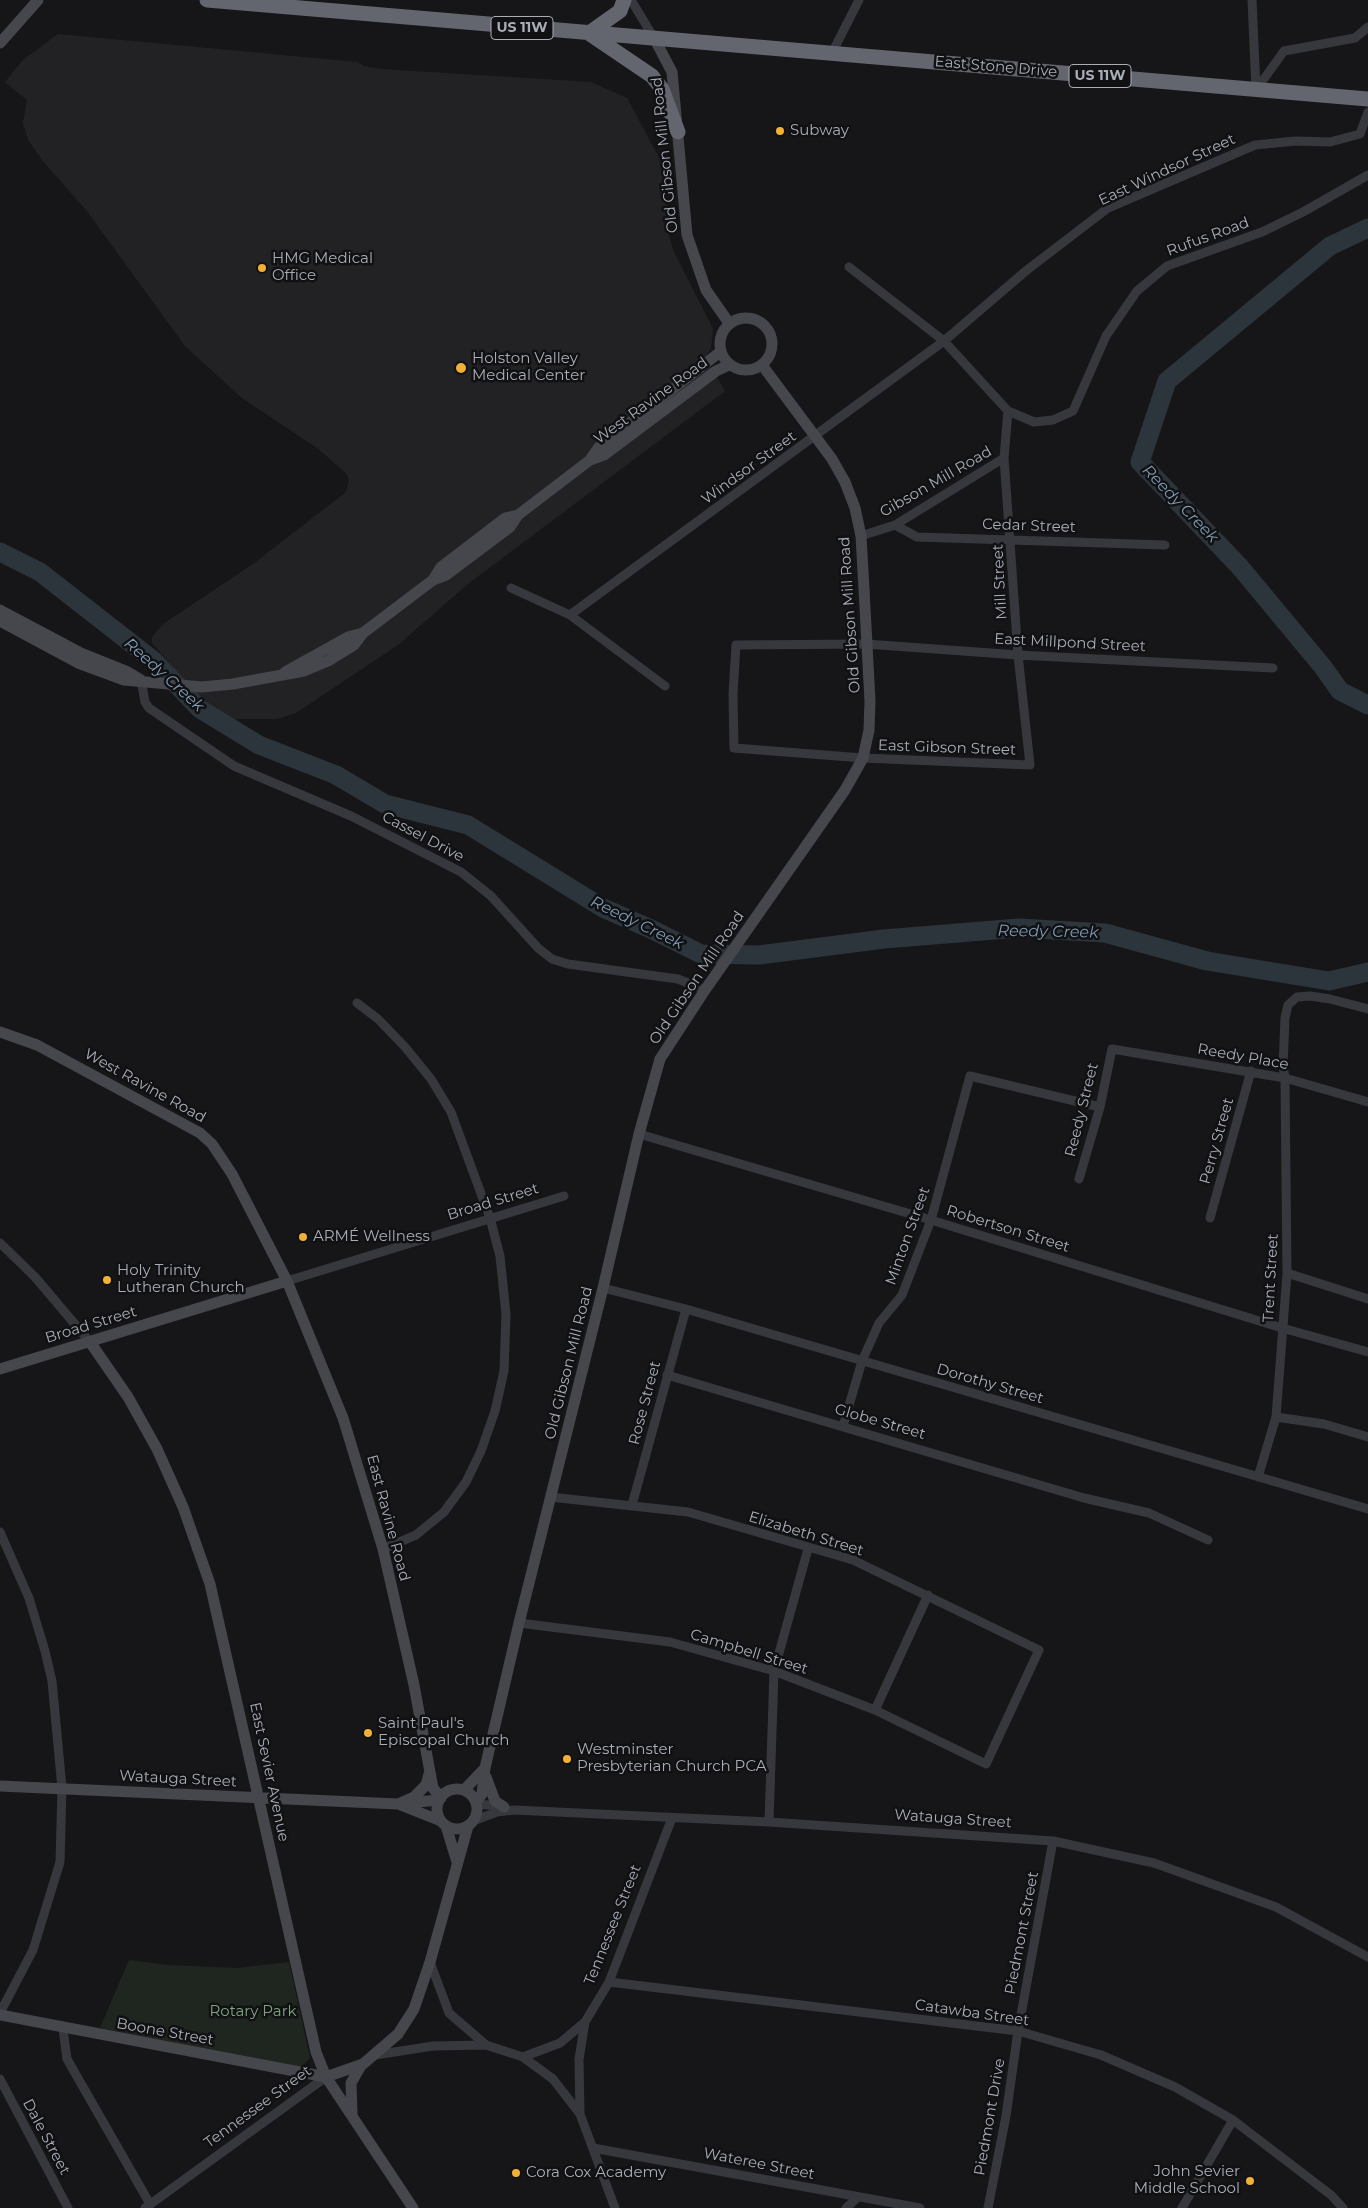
<!DOCTYPE html>
<html>
<head>
<meta charset="utf-8">
<style>
  body { margin:0 }
  canvas { display:block; background:#161618 }
</style>
</head>
<body>
<canvas width="1368" height="2208"></canvas>
<script>
const context = document.querySelector('canvas').getContext('2d');
context.lineJoin = 'round';
function paint(path, color) {
  context.fillStyle = color;
  context.fill(path, 'evenodd');
}
function toPath(rows) {
  const path = new Path2D();
  for (const r of rows) {
    if (r.length === 3) {
      path.moveTo(r[0] + r[2], r[1]);
      path.arc(r[0], r[1], r[2], 0, 2 * Math.PI);
      continue;
    }
    path.moveTo(r[0], r[1]);
    for (let i = 2; i < r.length; i += 2) path.lineTo(r[i], r[i + 1]);
  }
  return path;
}
function strokePath(path, color, width, dash) {
  context.strokeStyle = color;
  context.lineWidth = width;
  context.lineCap = dash ? 'butt' : 'round';
  context.setLineDash(dash || []);
  context.stroke(path);
}
function drawText(font, color, halo, rows, align = 'center') {
  context.font = font + ' Montserrat,sans-serif';
  context.lineWidth = 5;
  context.setLineDash([]);
  context.textBaseline = 'middle';
  context.strokeStyle = halo;
  context.fillStyle = color;
  for (const [text, x, y, turn = 0] of rows) {
    context.save();
    context.translate(x, y);
    context.rotate((+turn || 0) * Math.PI / 180);
    context.textAlign = isNaN(turn) ? turn : align;
    if (halo) context.strokeText(text, 0, 0);
    context.fillText(text, 0, 0);
    context.restore();
  }
}
paint(toPath([
  [58,34,357,62,364,66,380,69,591,82,627,98,662,163,668,219,666,225,674,252,713,329,711,349,705,357,725,391,469,583,398,645,296,713,277,719,230,719,214,710,178,673,152,643,152,637,163,624,253,564,346,492,349,479,346,473,317,448,242,398,185,346,86,210,42,160,28,140,23,123,27,100,5,82,23,60]
]), '#222225');
paint(toPath([
  [129,1960,168,1965,238,1968,289,1962,310,2058,301,2067,100,2028]
]), '#1e261f');
strokePath(toPath([
  [1368,228,1330,246,1167,381,1140,462,1240,567,1323,667,1340,691,1368,705],
  [0,552,40,572,154,661,200,709,259,745,336,775,385,804,468,825,603,908,651,929,701,954,759,955,884,939,1019,928,1105,933,1207,961,1329,981,1368,972]
]), '#2c353c', 19);
strokePath(toPath([
  [631,0,654,38],
  [1252,0,1256,90],
  [832,53,859,0],
  [1256,90,1284,51,1355,38,1368,27],
  [849,267,944,341,1008,411,1004,458,895,525,861,536],
  [1008,411,1034,422,1053,420,1073,411,1106,336,1137,291,1167,266,1262,232,1303,212,1368,175],
  [1004,458,1018,655,1030,765,863,758,734,748,733,694,736,645,866,644,1018,655,1273,668],
  [895,525,917,537,1165,545],
  [511,588,570,615,665,686],
  [570,615,944,341,1027,270,1108,208,1255,145,1296,141,1330,142,1360,134,1368,112],
  [141,680,145,702,149,708,234,766,351,816,461,872,491,896,538,948,552,959,568,964,678,979,705,990],
  [357,1003,378,1019,405,1047,431,1079,451,1112,490,1218,500,1256,506,1314,504,1371,495,1411,481,1451,466,1482,444,1512,416,1535,383,1549],
  [639,1134,931,1220,1282,1328,1368,1352],
  [1079,1179,1100,1107,1112,1049,1285,1078,1368,1102],
  [1210,1218,1251,1071],
  [0,1243,35,1277,90,1342],
  [1287,1273,1368,1299],
  [287,1281,564,1196],
  [603,1288,686,1309,1368,1509],
  [667,1375,1084,1498,1149,1513,1208,1540],
  [1276,1417,1324,1424,1368,1437],
  [843,1426,862,1361,879,1323,902,1295,931,1220,970,1076,1100,1107],
  [1258,1477,1276,1417,1287,1274,1285,1078,1283,1066,1285,1018,1288,1005,1297,997,1310,996,1330,999,1368,1009],
  [632,1505,686,1309],
  [0,1532,29,1598,45,1651,52,1681,62,1788,60,1862,33,1950,0,2013],
  [519,1623,670,1642,774,1671,875,1710,986,1764,1039,1650,853,1560,688,1512,550,1497],
  [875,1710,928,1595],
  [476,1804,501,1806],
  [473,1821,497,1812,514,1810,769,1822,1053,1841,1154,1863,1276,1907,1368,1957],
  [769,1822,774,1671,808,1549],
  [430,1962,449,2013,486,2045],
  [609,1982,1018,2031,1101,2055,1175,2087,1233,2120,1331,2195,1343,2208],
  [63,2029,67,2059,150,2204],
  [375,2055,433,2046,486,2045,523,2057,560,2043,585,2022,609,1982,672,1818],
  [523,2057,553,2079,580,2114,615,2208],
  [0,2079,68,2208],
  [580,2114,579,2059,585,2022],
  [593,2148,920,2208],
  [145,2208,326,2077],
  [846,2208,858,2197],
  [988,2208,1006,2116,1018,2031,1053,1841],
  [1182,2208,1233,2120]
]), '#37383d', 9);
strokePath(toPath([
  [654,38,672,72,687,235,706,290,729,323],
  [0,43,38,0],
  [746,344,26],
  [590,460,599,447,720,352],
  [433,580,441,567,505,518,518,515],
  [0,610,81,653,126,671,141,680],
  [0,621,78,663,124,680,202,687,233,684,304,671,328,661,354,645,363,633,433,580,446,575,510,527,518,515,590,460,604,455,716,371,729,365],
  [285,672,348,637,363,633],
  [0,1032,37,1045,200,1133,212,1144,232,1174,287,1281,343,1418,383,1549,414,1685,430,1772,433,1788,441,1798],
  [90,1342,128,1397,157,1449,183,1507,210,1584,316,2052,326,2077,413,2208],
  [0,1369,287,1281],
  [486,1777,495,1801,504,1807],
  [0,1786,398,1804,441,1821],
  [457,1809,20],
  [464,1790,485,1768],
  [476,1802,482,1794,485,1768,519,1623,603,1288,639,1134,660,1059,705,990,845,790,863,758,869,730,870,701,864,589,861,536,855,508,845,482,832,459,762,365],
  [407,1803,439,1800],
  [398,1804,414,1797,426,1785,429,1774],
  [446,1826,457,1862],
  [0,2015,326,2077,363,2064,398,2034,414,2009,430,1962,468,1826],
  [352,2114,351,2083,362,2064]
]), '#45474d', 11);
strokePath(toPath([
  [207,0,1368,99],
  [589,33,620,11,624,0],
  [590,34,652,76,662,89,678,132]
]), '#63666e', 15);
for (const [x, y, r, color] of [
  [780,131,5,"#f2b134"],
  [262,268,5,"#f2b134"],
  [461,368,6,"#f2b134"],
  [303,1237,5,"#f2b134"],
  [107,1280,5,"#f2b134"],
  [368,1733,5,"#f2b134"],
  [567,1759,5,"#f2b134"],
  [516,2173,5,"#f2b134"],
  [1250,2181,5,"#f2b134"]
]) {
  const dot = new Path2D();
  dot.arc(x, y, r, 0, 2 * Math.PI);
  context.fillStyle = color;
  context.fill(dot);
  strokePath(dot, '#111113', 2);
}
for (const [x, y, w] of [
  [522,28,62],
  [1100,76,62]
]) {
  const box = new Path2D();
  box.roundRect(x - w / 2, y - 11.5, w, 23, 4);
  context.fillStyle = '#111113';
  context.fill(box);
  strokePath(box, '#a8adb8', 1);
}
drawText('bold 14px', '#a8adb8', null, [
  ["US 11W",522,28],
  ["US 11W",1100,76]
]);
drawText('15px', '#a8adb8', '#111113', [
  ["East Stone Drive",996,67,5],
  ["Old Gibson Mill Road",665,155,-96],
  ["East Windsor Street",1167,170,-25],
  ["Rufus Road",1208,237,-20],
  ["West Ravine Road",651,401,-36],
  ["Windsor Street",749,468,-36],
  ["Gibson Mill Road",936,482,-30],
  ["Cedar Street",1029,526,2],
  ["Mill Street",1000,582,-93],
  ["Old Gibson Mill Road",850,615,-94],
  ["East Millpond Street",1070,643,3],
  ["East Gibson Street",947,748,2],
  ["Cassel Drive",423,837,28],
  ["Old Gibson Mill Road",697,978,-56],
  ["Reedy Place",1243,1057,10],
  ["West Ravine Road",145,1086,29],
  ["Reedy Street",1082,1110,-76],
  ["Perry Street",1217,1141,-74],
  ["Broad Street",493,1202,-17],
  ["Robertson Street",1008,1229,17],
  ["Minton Street",908,1236,-70],
  ["Trent Street",1271,1278,-87],
  ["Broad Street",91,1325,-17],
  ["Old Gibson Mill Road",569,1363,-76],
  ["Dorothy Street",990,1384,16],
  ["Rose Street",645,1403,-75],
  ["Globe Street",880,1422,16],
  ["East Ravine Road",388,1518,75],
  ["Elizabeth Street",806,1534,17],
  ["Campbell Street",749,1652,17],
  ["East Sevier Avenue",269,1772,78],
  ["Watauga Street",178,1779,3],
  ["Watauga Street",953,1819,4],
  ["Tennessee Street",613,1925,-68],
  ["Piedmont Street",1022,1933,-79],
  ["Catawba Street",972,2013,8],
  ["Boone Street",165,2032,10],
  ["Tennessee Street",258,2107,-36],
  ["Piedmont Drive",990,2117,-80],
  ["Dale Street",46,2137,62],
  ["Wateree Street",759,2164,11]
]);
drawText('15px', '#a8adb8', '#111113', [
  ["Subway",790,131],
  ["HMG Medical",272,259],
  ["Office",272,276],
  ["Holston Valley",472,359],
  ["Medical Center",472,376],
  ["ARMÉ Wellness",313,1237],
  ["Holy Trinity",117,1271],
  ["Lutheran Church",117,1288],
  ["Saint Paul's",378,1724],
  ["Episcopal Church",378,1741],
  ["Westminster",577,1750],
  ["Presbyterian Church PCA",577,1767],
  ["John Sevier",1240,2172,"right"],
  ["Middle School",1240,2189,"right"],
  ["Cora Cox Academy",526,2173]
], 'left');
drawText('15px', '#7fa381', '#111113', [
  ["Rotary Park",253,2012]
]);
drawText('italic 16px', '#7f9bb3', '#111113', [
  ["Reedy Creek",1180,504,46],
  ["Reedy Creek",164,675,42],
  ["Reedy Creek",637,923,26],
  ["Reedy Creek",1048,932,1]
]);
</script>
</body>
</html>
